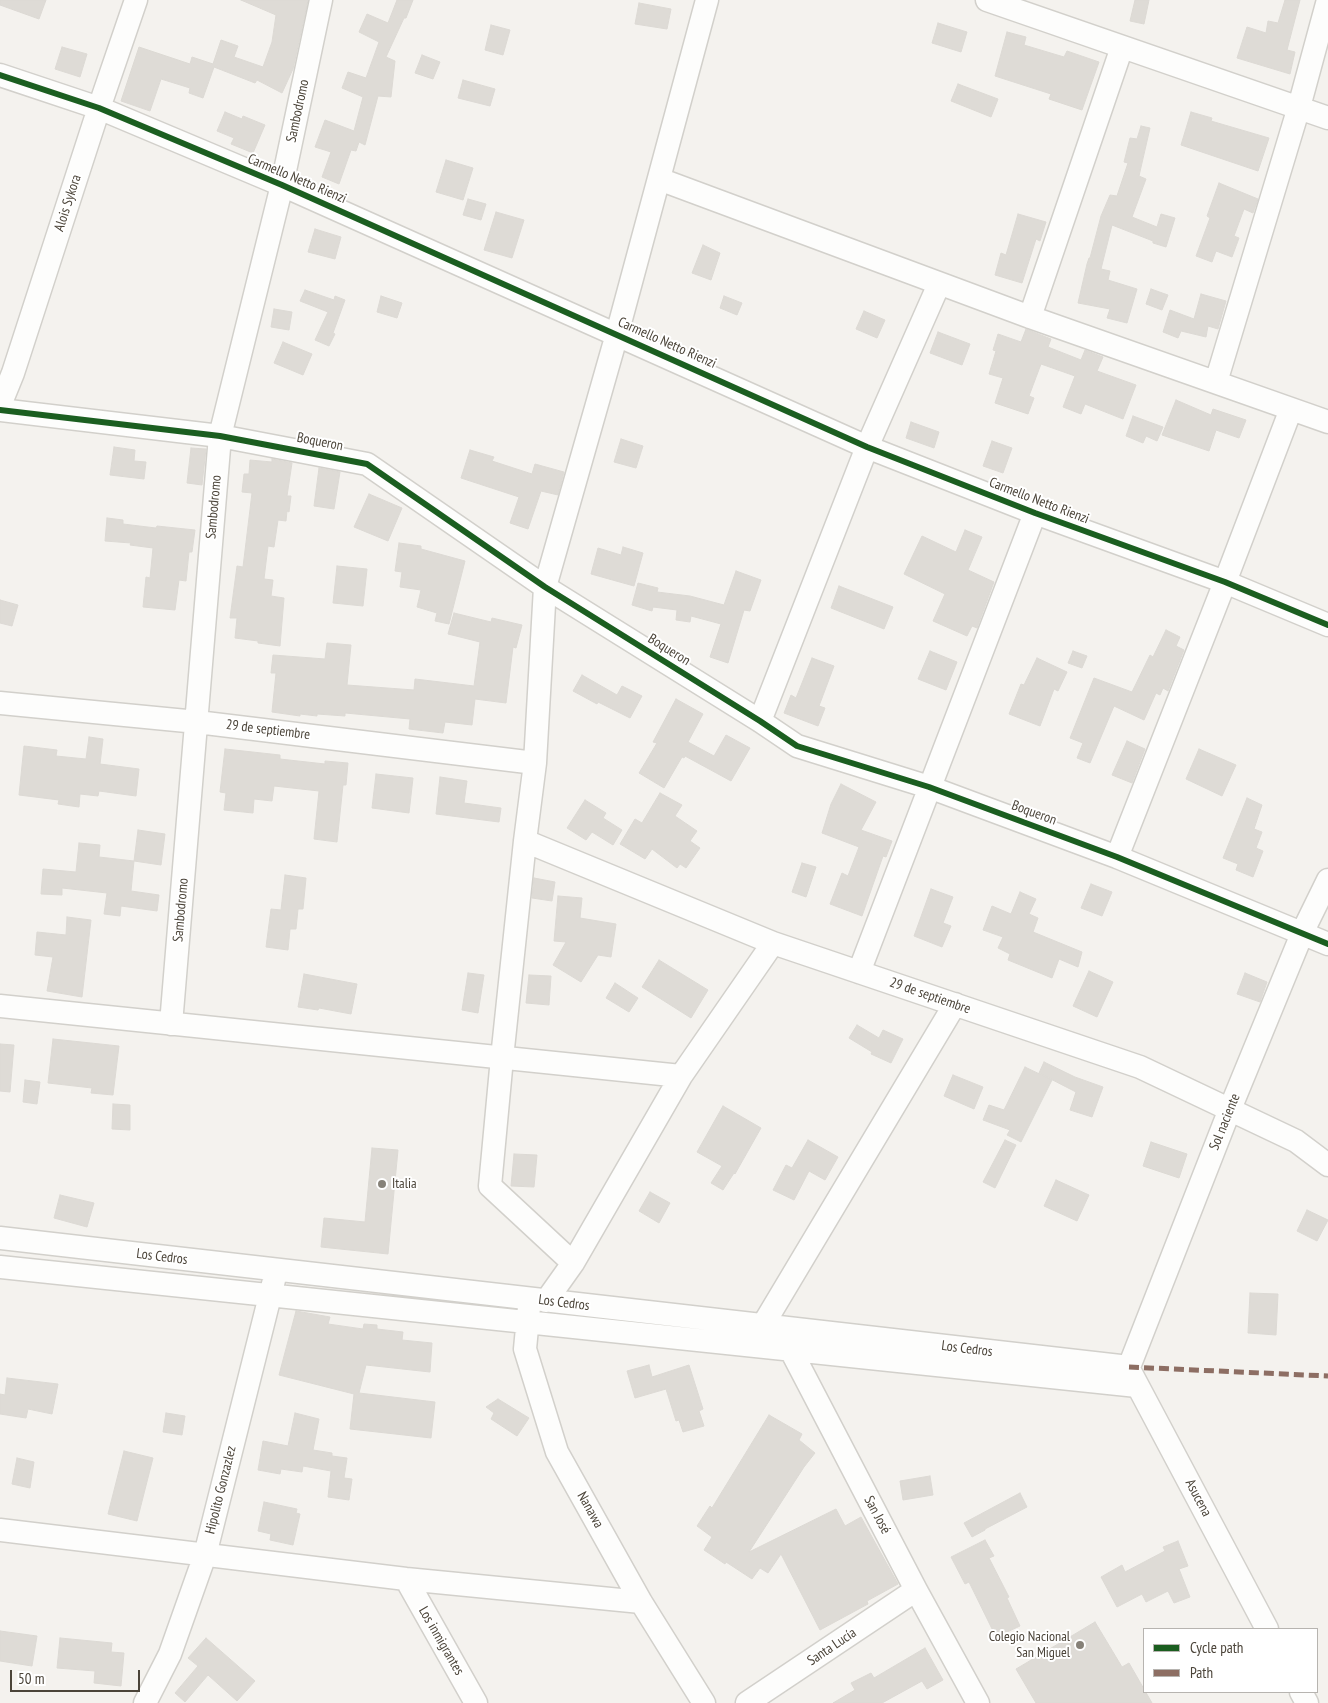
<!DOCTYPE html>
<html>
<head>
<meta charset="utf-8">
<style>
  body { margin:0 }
  #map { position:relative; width:1328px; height:1703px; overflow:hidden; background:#f4f2ee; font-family:"PT Sans Narrow",sans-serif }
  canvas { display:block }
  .legend { position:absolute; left:1143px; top:1628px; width:175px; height:65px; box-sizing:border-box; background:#fff; border:1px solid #b7b4b0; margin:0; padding:6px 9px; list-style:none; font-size:15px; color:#4b4439 }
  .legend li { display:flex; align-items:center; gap:10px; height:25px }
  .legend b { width:25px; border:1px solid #b7b4b0 }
  .scale { position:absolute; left:10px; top:1670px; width:130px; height:22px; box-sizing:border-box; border:2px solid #4b4439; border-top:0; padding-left:6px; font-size:15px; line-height:18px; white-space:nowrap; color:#4b4439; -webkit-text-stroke:4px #fff; paint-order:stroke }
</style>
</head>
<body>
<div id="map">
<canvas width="1328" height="1703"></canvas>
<ul class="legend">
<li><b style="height:6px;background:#1b5e20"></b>Cycle path</li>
<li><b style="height:6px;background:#8d6e63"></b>Path</li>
</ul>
<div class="scale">50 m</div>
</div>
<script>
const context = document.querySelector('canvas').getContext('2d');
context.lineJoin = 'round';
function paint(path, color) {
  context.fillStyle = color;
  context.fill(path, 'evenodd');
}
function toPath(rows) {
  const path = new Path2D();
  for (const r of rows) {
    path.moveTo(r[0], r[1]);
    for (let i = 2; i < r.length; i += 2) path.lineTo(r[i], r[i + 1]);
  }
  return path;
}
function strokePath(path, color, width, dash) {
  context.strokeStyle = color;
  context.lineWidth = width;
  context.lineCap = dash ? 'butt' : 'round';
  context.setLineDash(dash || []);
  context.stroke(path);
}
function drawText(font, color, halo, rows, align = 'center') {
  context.font = font + ' "PT Sans Narrow",sans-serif';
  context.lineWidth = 4;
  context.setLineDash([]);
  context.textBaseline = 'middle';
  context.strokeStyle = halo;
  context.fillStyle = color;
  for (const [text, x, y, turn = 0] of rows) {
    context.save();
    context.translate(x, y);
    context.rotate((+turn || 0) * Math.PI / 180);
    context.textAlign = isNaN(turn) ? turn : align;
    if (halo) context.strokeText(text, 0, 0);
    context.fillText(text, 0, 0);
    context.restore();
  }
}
const building = toPath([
  [0,0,46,0,39,19,0,5,0,0],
  [241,0,308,0,293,69,282,93,257,80,255,83,214,67,203,98,189,93,190,88,161,79,150,111,121,101,139,47,190,64,192,57,213,64,221,40,238,46,234,57,263,67,272,42,276,15,241,0],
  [397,0,413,0,406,18,404,18,386,57,395,61,391,97,378,96,365,145,359,142,356,151,351,150,339,184,322,177,331,152,315,147,325,120,354,131,363,97,342,88,348,72,366,78,379,42,359,32,367,14,388,23,397,0],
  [1135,0,1149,0,1144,24,1130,21,1135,0],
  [1285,0,1300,0,1287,50,1295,52,1290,74,1237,58,1247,27,1266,33,1268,21,1278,23,1285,0],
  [639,3,671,9,667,29,635,24,639,3],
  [938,23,967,32,961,52,932,43,938,23],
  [491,25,510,30,503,55,485,50,491,25],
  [1007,32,1026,37,1024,45,1064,57,1067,51,1099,62,1082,110,1049,99,1051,94,995,76,1007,32],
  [62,47,87,54,80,77,55,69,62,47],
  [422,55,440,62,433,79,415,73,422,55],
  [463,80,495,89,490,106,458,98,463,80],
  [958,84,998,99,991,117,951,101,958,84],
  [225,112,242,119,243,116,265,125,253,153,231,144,234,138,217,131,225,112],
  [1191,112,1212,118,1211,121,1269,138,1258,171,1181,145,1191,112],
  [1141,126,1150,128,1139,176,1146,179,1132,217,1157,227,1161,214,1175,218,1166,247,1153,243,1153,241,1112,225,1101,269,1110,271,1108,280,1137,289,1127,323,1107,318,1110,309,1078,303,1087,264,1089,258,1090,258,1101,216,1110,195,1117,196,1128,163,1124,162,1130,138,1137,139,1141,126],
  [446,160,473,168,463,200,436,192,446,160],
  [1219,183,1258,199,1253,213,1244,209,1234,236,1239,238,1232,257,1216,251,1212,262,1196,256,1210,218,1207,216,1219,183],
  [468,199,486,204,481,220,463,215,468,199],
  [496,212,524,220,512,258,484,250,496,212],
  [1018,214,1046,222,1040,241,1036,239,1022,283,995,275,1001,253,1006,255,1018,214],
  [315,229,341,237,335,259,308,252,315,229],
  [703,245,720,253,711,280,692,273,703,245],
  [1151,289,1168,295,1162,310,1146,304,1151,289],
  [305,290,334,300,335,296,345,300,333,333,335,334,329,346,315,340,328,312,300,301,305,290],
  [1201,294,1226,301,1218,329,1208,326,1206,337,1181,331,1178,338,1163,332,1170,310,1194,319,1201,294],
  [381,296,402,303,397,318,377,312,381,296],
  [724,296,742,303,737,315,720,308,724,296],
  [274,309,292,312,289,330,271,327,274,309],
  [864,311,885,320,877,338,856,329,864,311],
  [1026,329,1051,339,1048,347,1081,360,1085,350,1103,357,1097,371,1136,385,1123,419,1085,404,1081,414,1063,407,1075,376,1041,364,1029,396,1034,398,1028,414,995,403,1003,378,989,374,996,351,993,350,998,334,1021,342,1026,329],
  [938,332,970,344,962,365,930,353,938,332],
  [283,342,312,354,303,375,274,363,283,342],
  [1176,400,1211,415,1213,409,1246,420,1239,438,1216,430,1209,451,1162,435,1176,400],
  [1133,416,1163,427,1157,441,1146,436,1143,443,1126,436,1133,416],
  [911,422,939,432,934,448,906,438,911,422],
  [621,439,643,446,636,468,614,462,621,439],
  [992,441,1012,448,1003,473,983,466,992,441],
  [114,447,135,450,134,461,146,462,144,479,110,475,114,447],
  [191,448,206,449,202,485,187,483,191,448],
  [470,450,494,457,492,461,532,474,535,464,564,472,558,495,541,491,528,529,510,523,519,497,461,478,470,450],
  [272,459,292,463,287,496,291,496,289,512,287,511,286,521,278,520,274,547,268,546,264,579,273,580,271,596,284,598,280,646,258,643,258,641,235,638,237,618,230,618,237,566,243,567,252,493,242,492,244,474,249,474,250,460,272,462,272,459],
  [319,468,340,472,334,509,314,506,319,468],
  [369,494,402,508,388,541,354,527,369,494],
  [107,518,123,520,123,524,156,528,157,526,195,530,192,552,189,552,186,581,179,580,175,610,143,607,146,577,150,578,153,548,130,545,131,543,105,541,107,518],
  [965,530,982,537,968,570,994,582,977,628,972,626,967,636,933,621,945,594,904,574,922,536,956,552,965,530],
  [399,543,421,546,421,549,465,561,449,624,435,621,437,613,417,607,421,590,400,587,402,572,395,571,399,543],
  [623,547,643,553,634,586,591,574,598,548,621,555,623,547],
  [337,566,367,569,363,606,333,603,337,566],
  [736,571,761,580,750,611,744,610,728,663,710,657,721,624,691,616,690,622,676,620,677,610,653,607,652,611,632,605,638,583,658,588,657,592,690,596,724,605,736,571],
  [839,586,893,607,884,629,831,608,839,586],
  [0,600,18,605,12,626,0,623,0,600],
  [454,613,491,622,492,618,522,625,516,648,513,647,506,703,475,699,472,725,445,722,443,733,409,729,410,719,345,713,345,716,317,714,317,716,300,714,300,716,272,712,276,673,271,673,273,655,325,659,327,643,351,645,347,685,414,690,415,679,474,686,480,642,448,634,454,613],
  [1166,630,1180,637,1176,646,1184,650,1168,691,1163,688,1160,695,1156,693,1144,720,1114,706,1090,763,1077,758,1083,743,1070,738,1094,678,1132,692,1150,655,1153,657,1166,630],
  [930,651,957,662,946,690,918,679,930,651],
  [1073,651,1087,656,1082,668,1068,663,1073,651],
  [812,658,834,666,819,706,825,708,818,726,784,713,791,695,796,698,812,658],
  [1037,658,1067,672,1058,691,1054,689,1040,726,1009,714,1021,684,1024,685,1037,658],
  [582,675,617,695,622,686,642,696,630,718,598,702,597,704,573,691,582,675],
  [676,699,703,714,688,742,714,756,726,735,750,748,731,781,685,756,684,758,682,757,664,788,639,773,657,743,653,742,676,699],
  [89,737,103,739,100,764,139,769,136,796,99,791,98,796,80,794,79,807,58,804,59,800,19,795,24,746,57,750,56,756,86,759,89,737],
  [1127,741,1145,749,1132,783,1112,775,1127,741],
  [225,749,280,755,280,759,325,764,325,761,348,763,346,785,343,785,337,842,314,839,319,791,274,786,272,801,254,799,253,813,224,810,226,793,220,792,225,749],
  [1199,749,1236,765,1222,796,1186,779,1199,749],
  [376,774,413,778,409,813,372,808,376,774],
  [440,777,467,781,464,803,501,808,499,822,436,814,440,777],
  [841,784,876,802,861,830,892,841,886,857,883,856,862,916,830,904,842,873,848,876,859,847,822,833,831,804,841,784],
  [660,793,682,805,675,816,697,831,690,841,700,848,686,868,680,864,677,868,652,849,645,859,620,844,635,819,642,823,660,793],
  [1247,798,1262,805,1254,829,1262,832,1256,848,1263,851,1253,877,1236,870,1238,864,1223,858,1247,798],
  [585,800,606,813,603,818,622,830,613,845,592,832,586,840,567,828,585,800],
  [138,830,165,834,161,865,134,861,138,830],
  [79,843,100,845,99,857,134,861,131,891,159,895,157,911,121,906,120,916,104,914,107,893,62,888,62,895,41,894,43,869,76,872,79,843],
  [802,863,816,867,806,897,792,892,802,863],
  [285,875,306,878,303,909,298,909,296,929,290,929,288,950,266,947,271,909,281,910,285,875],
  [534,878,555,882,552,901,532,898,534,878],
  [1091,884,1112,892,1102,916,1081,908,1091,884],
  [931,889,953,897,943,923,951,926,942,947,914,936,931,889],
  [1020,892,1036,899,1029,914,1038,918,1033,932,1082,952,1078,967,1059,959,1052,978,1008,960,1010,954,998,948,1003,937,983,930,992,906,1011,914,1020,892],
  [558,896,582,898,580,918,616,924,611,957,598,955,581,982,553,965,566,942,554,941,558,896],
  [67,917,91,920,82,997,47,991,53,957,35,955,37,932,66,935,67,917],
  [659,960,708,990,691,1018,642,987,659,960],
  [1089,971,1113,982,1097,1017,1073,1006,1089,971],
  [468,973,484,975,478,1013,462,1010,468,973],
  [1245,973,1267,982,1260,1002,1237,994,1245,973],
  [304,974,357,984,351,1014,319,1008,318,1010,298,1007,304,974],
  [529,975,551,976,549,1005,526,1003,529,975],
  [615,983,638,998,629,1012,606,998,615,983],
  [857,1025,879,1038,883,1030,903,1039,891,1063,871,1054,872,1052,849,1038,857,1025],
  [53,1039,119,1046,113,1095,91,1093,92,1088,48,1083,53,1039],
  [0,1044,14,1045,10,1092,0,1091,0,1044],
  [1044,1062,1075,1077,1103,1087,1092,1117,1070,1110,1076,1092,1039,1073,1044,1062],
  [1025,1067,1052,1080,1021,1142,1007,1135,1010,1130,983,1120,989,1105,1004,1110,1025,1067],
  [953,1075,983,1087,974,1109,944,1096,953,1075],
  [25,1080,40,1082,37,1104,23,1102,25,1080],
  [113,1104,130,1105,130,1130,112,1129,113,1104],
  [723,1106,761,1128,735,1174,734,1173,723,1190,711,1183,722,1166,697,1152,723,1106],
  [808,1140,838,1157,825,1180,809,1171,794,1200,773,1190,786,1165,792,1168,808,1140],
  [1005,1140,1016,1145,995,1188,983,1182,1005,1140],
  [1151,1142,1187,1154,1179,1178,1143,1166,1151,1142],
  [372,1148,398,1150,388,1254,321,1247,324,1218,365,1222,372,1148],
  [514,1154,537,1155,534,1187,511,1186,514,1154],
  [1056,1180,1089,1195,1077,1221,1044,1206,1056,1180],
  [650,1192,670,1203,659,1223,639,1211,650,1192],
  [60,1195,94,1203,87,1227,54,1218,60,1195],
  [1307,1210,1328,1220,1317,1241,1297,1231,1307,1210],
  [1250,1293,1278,1294,1276,1335,1248,1333,1250,1293],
  [296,1311,330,1317,328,1324,363,1329,364,1324,377,1325,377,1329,403,1332,402,1340,432,1343,430,1372,366,1365,359,1393,435,1402,431,1438,350,1429,354,1394,279,1375,296,1311],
  [649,1365,652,1377,689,1365,703,1409,699,1411,704,1426,683,1432,679,1420,676,1421,666,1389,635,1398,627,1371,649,1365],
  [7,1378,58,1384,52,1414,28,1409,26,1418,0,1414,0,1394,5,1395,7,1378],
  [498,1399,529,1418,517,1436,491,1419,494,1413,486,1407,498,1399],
  [166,1413,185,1416,182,1435,163,1432,166,1413],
  [295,1413,319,1419,313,1450,332,1453,332,1456,347,1458,344,1478,352,1479,349,1500,328,1497,331,1471,303,1466,302,1472,281,1469,280,1474,258,1470,263,1441,288,1446,295,1413],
  [769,1415,802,1434,799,1440,815,1453,804,1467,749,1552,836,1509,845,1526,861,1517,898,1584,867,1601,868,1604,820,1630,781,1554,768,1573,760,1568,752,1579,726,1562,725,1564,704,1550,712,1537,697,1526,710,1506,712,1508,769,1415],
  [124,1451,153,1458,137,1521,108,1514,124,1451],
  [17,1458,34,1462,30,1488,12,1484,17,1458],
  [930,1476,933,1495,903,1500,900,1481,930,1476],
  [1020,1493,1027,1507,985,1529,985,1530,972,1537,964,1523,1020,1493],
  [264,1502,297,1509,296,1513,300,1514,293,1545,270,1540,271,1534,258,1531,264,1502],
  [985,1540,994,1556,989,1558,1009,1597,1007,1598,1020,1626,996,1637,969,1582,965,1584,951,1557,985,1540],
  [1178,1541,1188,1566,1179,1569,1190,1597,1174,1603,1168,1591,1146,1602,1142,1594,1117,1607,1101,1577,1122,1565,1125,1572,1165,1551,1163,1547,1178,1541],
  [1095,1622,1122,1667,1129,1663,1152,1703,1036,1703,1016,1669,1095,1622],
  [0,1631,37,1636,32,1666,0,1661,0,1631],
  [60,1638,112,1643,111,1652,124,1653,121,1686,94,1683,95,1671,57,1668,60,1638],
  [206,1638,255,1681,237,1701,208,1675,185,1702,175,1693,198,1666,188,1658,206,1638],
  [925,1648,943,1680,927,1689,922,1681,882,1703,833,1703,855,1690,851,1683,871,1673,874,1678,925,1648]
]);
paint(building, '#dedbd6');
strokePath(building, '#dcd9d4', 1);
const minor = toPath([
  [987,0,1328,118],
  [0,75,99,108,282,185,867,447,1035,513,1225,582,1328,625],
  [659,179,1030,317,1328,422],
  [1030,317,1122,47],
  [1216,382,1299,107,1328,0],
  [0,405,13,373,99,108,136,0],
  [0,410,220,436,367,464,545,587,760,721,797,746,929,787,1117,857,1328,944],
  [0,703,197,722,535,763],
  [760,721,867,447,939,284],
  [525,841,773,943,1140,1067,1296,1141,1328,1165],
  [1117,857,1225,582,1291,409],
  [859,972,1035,513],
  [0,1006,681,1076],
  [171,1024,220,436,282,185,321,0],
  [0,1238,1129,1367],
  [573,1263,490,1186,502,1058,525,841,535,763,545,587,617,334,707,0],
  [0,1267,1137,1386],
  [546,1301,573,1263,681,1076,773,943],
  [529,1307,525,1349,557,1452,641,1602,704,1703],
  [763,1325,955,1004],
  [785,1339,916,1590,978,1703],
  [1129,1367,1230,1109,1304,929,1328,880],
  [1131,1373,1267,1629],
  [0,1530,406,1579,641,1602],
  [406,1579,476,1703],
  [1301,1692,1307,1703],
  [145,1703,170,1654,205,1555,274,1280],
  [747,1703,916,1590]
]);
strokePath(minor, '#d2d0cb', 25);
strokePath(minor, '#fdfdfc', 22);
strokePath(toPath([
  [1129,1367,1328,1376]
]), '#8d6e63', 5, [10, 5]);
strokePath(toPath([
  [0,75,99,108,282,185,867,447,1035,513,1225,582,1328,625],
  [0,410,220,436,367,464,545,587,760,721,797,746,929,787,1117,857,1328,944]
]), '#1b5e20', 6);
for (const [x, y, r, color] of [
  [382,1184,5,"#868178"],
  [1080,1645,5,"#868178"]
]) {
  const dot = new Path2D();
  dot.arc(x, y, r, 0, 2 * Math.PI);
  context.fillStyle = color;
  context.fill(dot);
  strokePath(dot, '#fff', 2);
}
drawText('14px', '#4b4439', '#fff', [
  ["Sambodromo",298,111,-78],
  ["Carmello Netto Rienzi",297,179,23],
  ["Alois Sykora",68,203,-72],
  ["Carmello Netto Rienzi",667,343,24],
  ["Boqueron",320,442,11],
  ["Carmello Netto Rienzi",1039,501,21],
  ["Sambodromo",214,507,-85],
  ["Boqueron",669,650,32],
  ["29 de septiembre",268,730,7],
  ["Boqueron",1034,813,20],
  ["Sambodromo",181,910,-85],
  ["29 de septiembre",930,996,19],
  ["Sol naciente",1225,1122,-68],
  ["Los Cedros",162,1257,7],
  ["Los Cedros",564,1303,7],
  ["Los Cedros",967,1349,7],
  ["Hipolito Gonzazlez",221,1490,-76],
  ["Asucena",1198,1498,62],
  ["Nanawa",590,1510,61],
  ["San José",877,1515,62],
  ["Los inmigrantes",441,1641,60],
  ["Santa Lucía",832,1647,-34]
]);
drawText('14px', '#4b4439', '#fff', [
  ["Italia",392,1184],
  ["Colegio Nacional",1070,1637,"right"],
  ["San Miguel",1070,1653,"right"]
], 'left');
</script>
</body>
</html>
